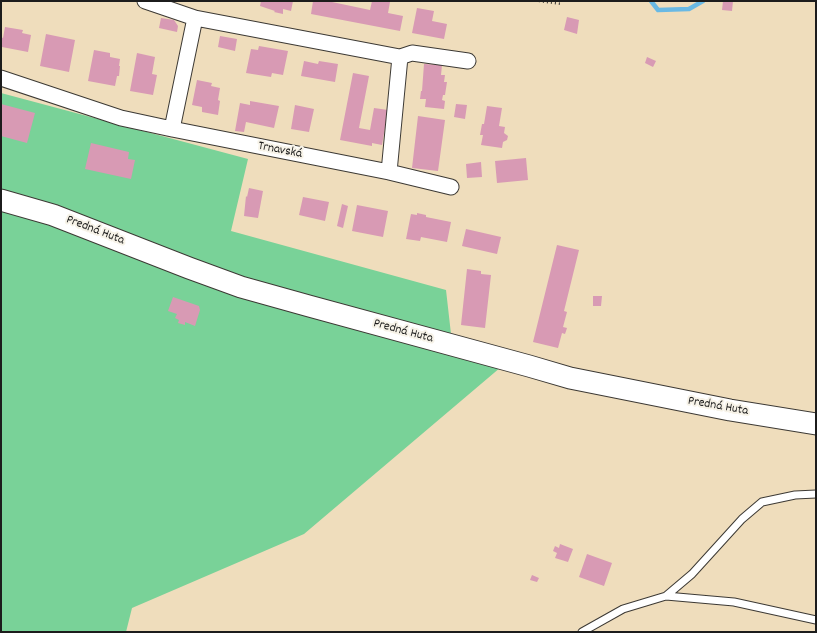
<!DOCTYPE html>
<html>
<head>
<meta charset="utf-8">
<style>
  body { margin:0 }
  #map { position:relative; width:817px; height:633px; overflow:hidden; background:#efddbc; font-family:Dekko,sans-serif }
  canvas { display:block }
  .frame { position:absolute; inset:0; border:2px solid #1c1c1c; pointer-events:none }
</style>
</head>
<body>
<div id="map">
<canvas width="817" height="633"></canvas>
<div class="frame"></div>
</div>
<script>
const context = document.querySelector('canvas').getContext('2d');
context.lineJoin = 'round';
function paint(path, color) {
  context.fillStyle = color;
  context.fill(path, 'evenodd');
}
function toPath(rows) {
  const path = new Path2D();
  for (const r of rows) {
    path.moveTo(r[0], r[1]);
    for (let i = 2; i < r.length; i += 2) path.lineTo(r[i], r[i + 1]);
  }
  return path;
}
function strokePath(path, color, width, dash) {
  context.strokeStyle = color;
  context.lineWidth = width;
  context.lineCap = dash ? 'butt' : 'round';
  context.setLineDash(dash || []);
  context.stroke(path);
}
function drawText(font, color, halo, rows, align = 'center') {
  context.font = font + ' Dekko,sans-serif';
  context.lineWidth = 4;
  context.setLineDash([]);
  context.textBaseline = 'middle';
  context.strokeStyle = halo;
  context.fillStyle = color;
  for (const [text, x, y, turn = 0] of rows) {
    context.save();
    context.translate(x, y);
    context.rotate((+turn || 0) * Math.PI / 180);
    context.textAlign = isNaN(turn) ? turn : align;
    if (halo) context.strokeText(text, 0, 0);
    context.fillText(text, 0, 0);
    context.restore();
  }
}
paint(toPath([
  [1,93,248,159,231,231,446,290,451,334,514,356,304,534,132,608,126,632,1,632]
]), '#79d298');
strokePath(toPath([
  [651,1,658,10,689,9,703,1]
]), '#69b9e4', 4.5);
paint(toPath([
  [261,1,293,1,291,11,283,9,283,14,274,12,275,11,260,6],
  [313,1,332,1,332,2,370,10,372,1,390,2,388,13,403,16,400,31,311,14],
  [723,1,733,1,732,11,722,10],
  [417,8,434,11,432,21,447,24,444,39,412,33],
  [567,17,579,20,577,34,564,30],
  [161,18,174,20,178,26,177,32,159,28],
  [5,27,23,30,22,33,31,35,28,52,2,47,1,50,1,37,3,38],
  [46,34,75,40,69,72,40,66],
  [220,36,237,39,235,51,218,47],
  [259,46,288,51,283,75,272,73,271,77,246,73,251,49,258,50],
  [94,50,110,53,110,57,120,59,119,66,120,66,119,76,117,76,115,86,88,81],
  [137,53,155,57,152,74,157,75,153,95,130,91],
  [647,57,656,61,653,67,645,63],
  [304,61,318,64,319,61,338,64,335,82,301,76],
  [424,64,442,65,441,75,445,75,444,82,447,82,445,95,443,95,442,100,445,101,444,109,425,107,426,99,420,99,421,91,422,91],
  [353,73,369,76,359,128,370,130,374,108,388,110,382,145,372,143,372,146,340,140],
  [197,80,212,83,211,86,220,88,218,100,220,101,218,115,202,112,202,107,192,105],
  [250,101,279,106,274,128,246,122,244,132,235,131,240,103,250,105],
  [1,104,35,113,27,143,1,136],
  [456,104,467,105,465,119,454,117],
  [295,105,314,109,309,132,291,129],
  [487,106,502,108,499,126,505,127,504,133,508,136,507,140,503,142,502,148,481,145,483,135,480,135,482,124,484,124],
  [418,116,445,120,438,171,412,168],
  [91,143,129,152,128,159,135,160,131,179,85,169],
  [526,158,528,180,497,183,495,161],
  [481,162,482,177,467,178,466,164],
  [249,188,263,191,258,218,244,216,246,196,247,197],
  [303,197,329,202,325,221,299,215],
  [342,204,348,206,343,228,337,226],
  [357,205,388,211,383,237,352,231],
  [417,213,426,215,426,217,451,222,447,242,421,237,420,241,406,239,411,214,417,215],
  [466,229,501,237,497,254,462,246],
  [557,245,579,250,564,311,567,312,563,327,567,328,565,334,562,333,558,348,533,342],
  [467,269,481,271,481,274,491,275,485,328,461,325],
  [593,296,602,296,601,306,593,306],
  [173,297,199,306,200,310,195,326,185,322,185,325,178,323,179,320,175,318,177,314,168,311],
  [560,544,573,549,568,562,555,558,557,553,553,551,555,546,559,548],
  [587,554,612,563,604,586,579,577],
  [532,575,539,578,537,582,530,580]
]), '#d89ab4');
const service = toPath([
  [666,596,734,602,816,620],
  [582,632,623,609,666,596,692,574,742,519,762,502,795,495,816,494]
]);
const minor = toPath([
  [400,57,412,53,468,61],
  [1,78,121,118,172,129,195,18,145,1],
  [172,129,389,172,400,57,195,18],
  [389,172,451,187]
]);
const secondary = toPath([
  [1,200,53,215,189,268,241,287,309,306,529,366,570,378,730,410,816,424]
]);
strokePath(service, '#3c3934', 9);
strokePath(minor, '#3c3934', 17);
strokePath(secondary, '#3c3934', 23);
strokePath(toPath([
  [539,1,562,4]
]), '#3c3934', 2.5, [1, 3]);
strokePath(service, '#fff', 7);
strokePath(minor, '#fff', 15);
strokePath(secondary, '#fff', 21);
drawText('13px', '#1c1c1c', '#f7f3e8', [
  ["Trnavská",280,151,11],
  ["Predná Huta",95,231,21],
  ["Predná Huta",403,332,15],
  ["Predná Huta",718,407,10]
]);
</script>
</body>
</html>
